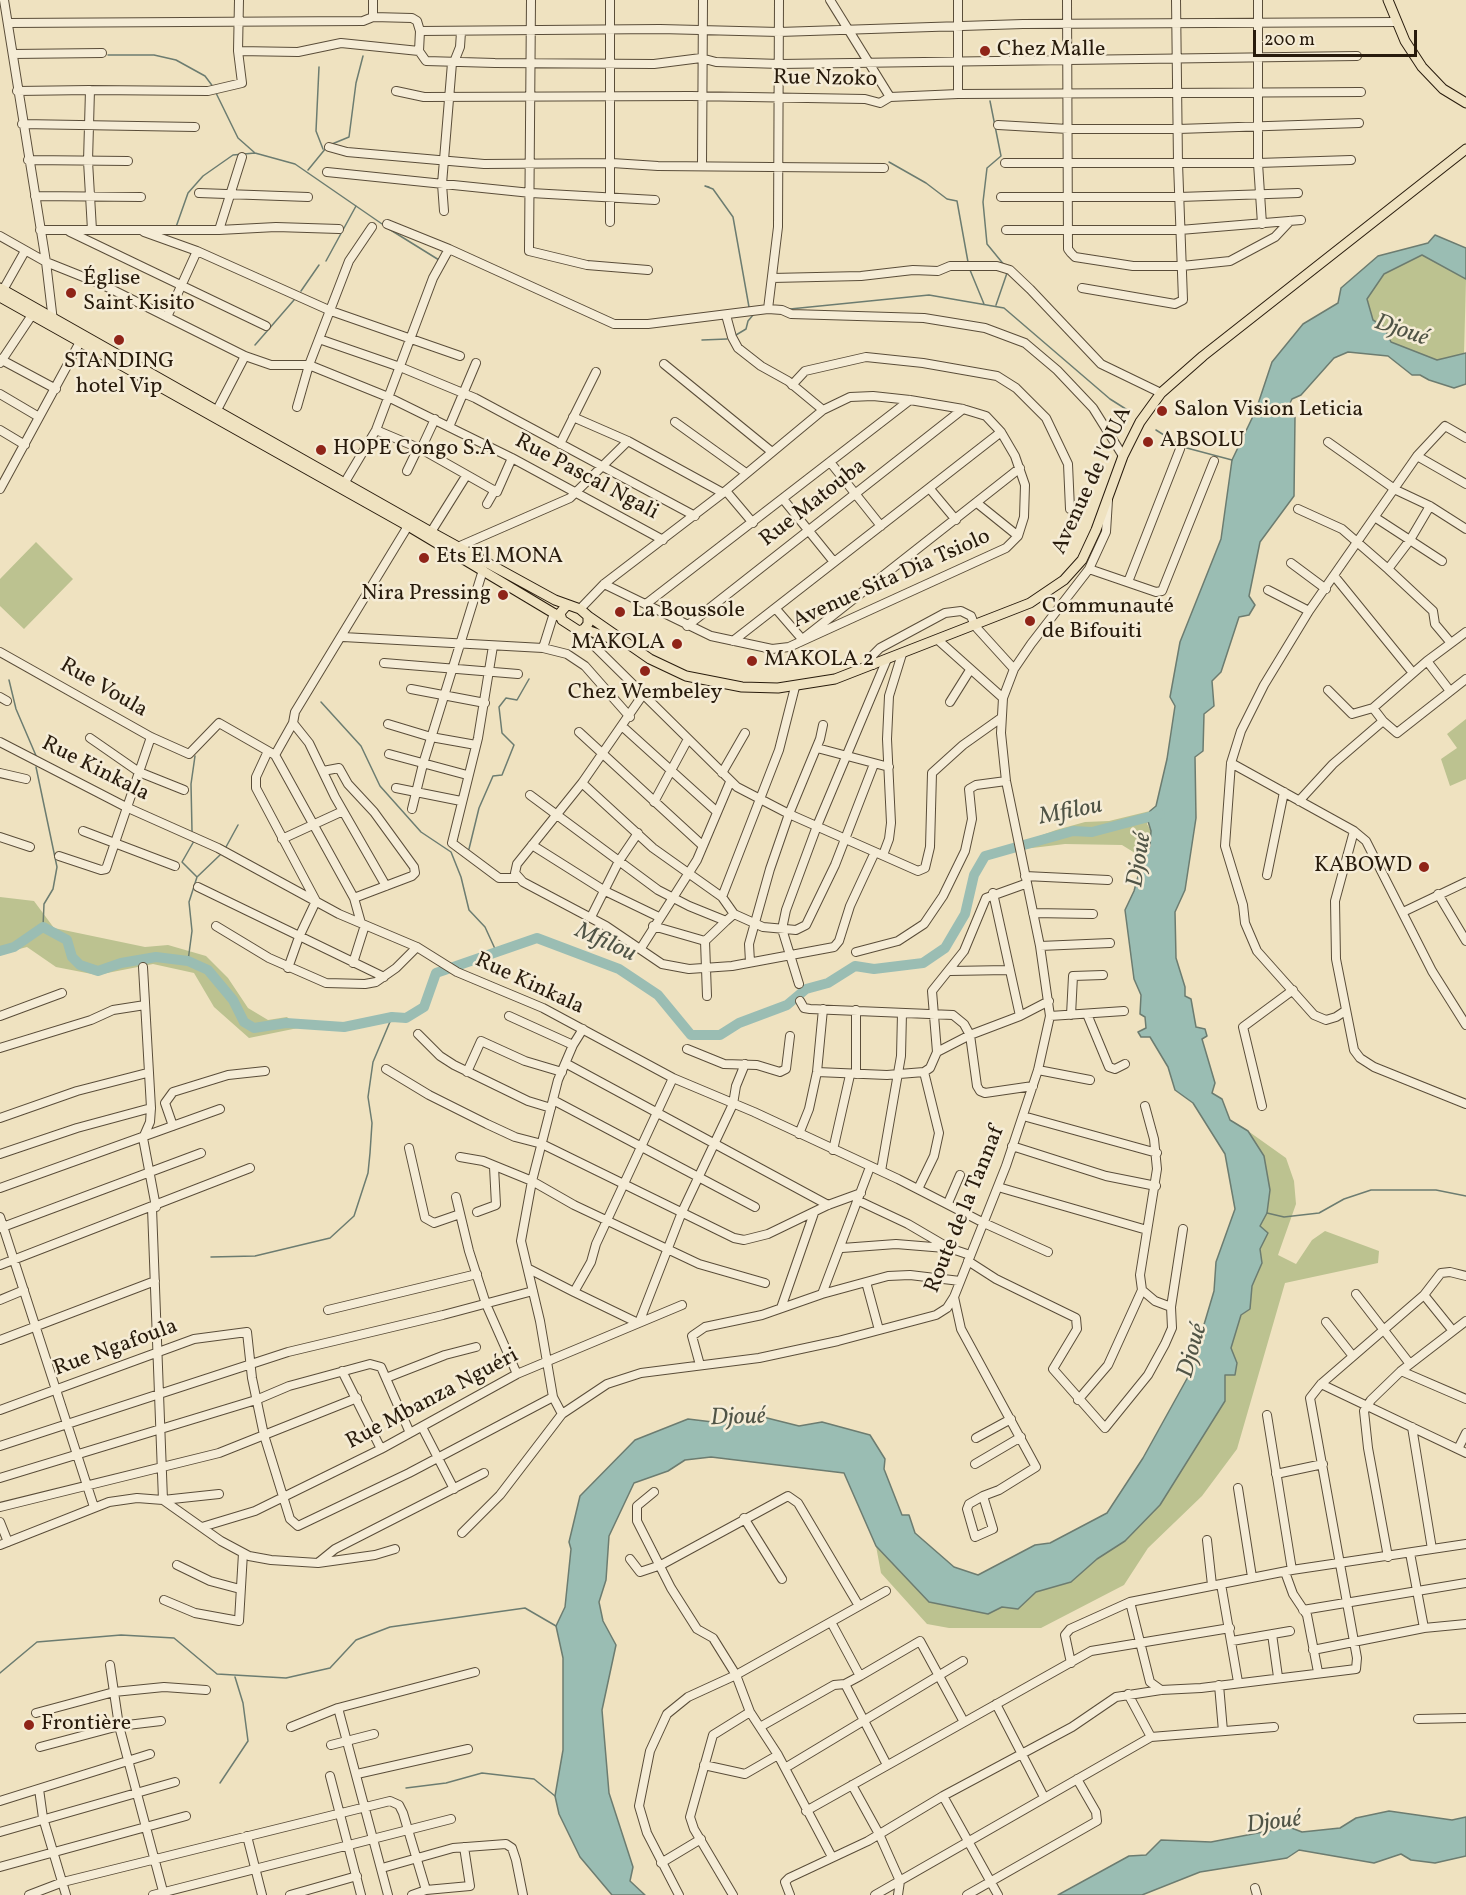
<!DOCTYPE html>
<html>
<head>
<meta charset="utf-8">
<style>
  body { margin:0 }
  #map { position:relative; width:1466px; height:1895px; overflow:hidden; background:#efe2c0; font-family:Vollkorn,serif }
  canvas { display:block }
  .scale { position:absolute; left:1253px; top:30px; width:164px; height:27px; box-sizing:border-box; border:3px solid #281b0c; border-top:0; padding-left:8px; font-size:18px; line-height:21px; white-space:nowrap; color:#281b0c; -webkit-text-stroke:4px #f5ecd6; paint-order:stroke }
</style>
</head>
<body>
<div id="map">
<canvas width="1466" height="1895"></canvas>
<div class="scale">200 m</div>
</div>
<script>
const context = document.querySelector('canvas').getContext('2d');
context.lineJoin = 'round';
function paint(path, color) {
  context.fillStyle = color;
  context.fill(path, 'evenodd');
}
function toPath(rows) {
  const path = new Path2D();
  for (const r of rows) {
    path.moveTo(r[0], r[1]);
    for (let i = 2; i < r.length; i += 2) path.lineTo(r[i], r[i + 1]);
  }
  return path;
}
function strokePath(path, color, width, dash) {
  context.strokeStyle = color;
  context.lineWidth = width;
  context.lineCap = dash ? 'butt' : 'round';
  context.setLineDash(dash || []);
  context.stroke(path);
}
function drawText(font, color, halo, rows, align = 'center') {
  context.font = font + ' Vollkorn,serif';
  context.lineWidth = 5;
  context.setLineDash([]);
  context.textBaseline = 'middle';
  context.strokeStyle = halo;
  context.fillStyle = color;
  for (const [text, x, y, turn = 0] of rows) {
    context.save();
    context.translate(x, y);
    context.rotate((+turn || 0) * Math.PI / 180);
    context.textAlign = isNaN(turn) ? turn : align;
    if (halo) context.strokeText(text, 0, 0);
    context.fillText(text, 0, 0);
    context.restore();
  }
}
paint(toPath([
  [1422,255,1466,279,1464,354,1437,360,1391,342,1384,327,1373,320,1367,298,1384,274],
  [36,542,73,579,24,629,0,606,0,579],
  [1466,719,1466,779,1450,786,1441,759,1457,748,1447,734],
  [1150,811,1147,824,1151,831,1150,846,1143,858,1122,845,1065,844,1024,849,1023,842,1056,830,1085,822,1109,821],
  [0,897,34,901,54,928,145,947,168,945,206,956,228,978,248,1008,268,1020,287,1017,298,1028,249,1038,214,1007,194,973,153,964,97,975,56,967,27,947,0,954],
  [1248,1131,1286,1158,1294,1181,1296,1204,1278,1255,1296,1264,1312,1240,1325,1231,1379,1251,1378,1263,1285,1283,1237,1449,1202,1496,1148,1548,1124,1585,1041,1628,949,1628,927,1624,881,1573,876,1546,929,1602,988,1614,1002,1607,1018,1609,1036,1592,1071,1582,1097,1559,1125,1541,1160,1505,1180,1472,1225,1375,1237,1363,1231,1348,1241,1315,1250,1309,1252,1286,1262,1263,1260,1249,1268,1233,1260,1226,1267,1213,1264,1156]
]), '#bcc290');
const water = toPath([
  [1435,235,1466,248,1466,279,1422,255,1384,274,1367,299,1373,320,1384,327,1391,342,1437,360,1466,353,1466,384,1454,388,1429,380,1420,375,1412,375,1388,356,1348,352,1334,358,1301,395,1292,399,1285,413,1295,417,1294,496,1260,542,1249,596,1255,605,1249,615,1239,617,1221,672,1212,681,1214,706,1204,714,1203,751,1195,757,1196,818,1185,890,1175,912,1176,958,1185,987,1185,996,1191,999,1196,1027,1205,1029,1207,1036,1202,1039,1215,1083,1212,1093,1222,1099,1230,1120,1248,1131,1264,1156,1270,1190,1267,1213,1260,1226,1268,1233,1260,1249,1262,1263,1252,1286,1250,1309,1241,1315,1231,1348,1237,1363,1235,1375,1225,1375,1225,1401,1160,1505,1125,1541,1097,1559,1071,1582,1036,1592,1018,1609,1002,1607,988,1614,929,1602,876,1546,844,1473,711,1457,685,1460,668,1471,634,1483,609,1536,606,1580,599,1602,603,1621,616,1645,602,1710,609,1793,633,1867,630,1881,645,1895,612,1895,580,1857,559,1814,555,1796,563,1750,563,1658,556,1626,565,1607,571,1549,569,1542,580,1496,635,1440,688,1419,721,1423,763,1417,799,1426,822,1422,870,1435,885,1459,884,1469,902,1515,909,1515,915,1533,954,1567,978,1575,1035,1545,1050,1543,1107,1513,1143,1458,1189,1375,1214,1291,1216,1262,1235,1209,1225,1154,1193,1103,1175,1090,1168,1067,1150,1037,1141,1037,1138,1032,1146,1028,1145,1017,1140,1014,1141,995,1134,979,1125,910,1134,891,1143,858,1150,846,1151,831,1147,818,1150,811,1156,806,1167,759,1175,706,1170,697,1180,642,1221,539,1232,460,1256,410,1272,362,1303,324,1338,303,1341,288,1378,256,1428,243,1435,235],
  [1389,1811,1452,1820,1466,1817,1466,1856,1435,1863,1411,1860,1401,1854,1374,1863,1299,1850,1287,1858,1200,1872,1142,1895,1058,1895,1129,1856,1146,1855,1161,1840,1211,1842,1289,1827,1302,1832,1340,1828,1356,1818,1389,1811]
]);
paint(water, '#9abdb3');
strokePath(water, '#6c7c70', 1.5);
strokePath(toPath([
  [108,55,154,55,176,60,205,76,214,88],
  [319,67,316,131,323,149],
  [216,93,238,138,255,153,295,164,385,226],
  [990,101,1001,156,987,168,983,202,987,244,1005,266],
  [332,144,349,137,356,83,363,56],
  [889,162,926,183,947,199,957,201,968,262],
  [308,170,326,148],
  [709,187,705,186,713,189,733,217,749,307],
  [176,227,188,193,203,176,233,155,255,153],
  [389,229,439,260],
  [326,261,356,206],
  [970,270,984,304],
  [301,291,319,265],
  [996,305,1007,273],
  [790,309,929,295,1004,308,1110,399,1129,411],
  [736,335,746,329,748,321,753,315],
  [702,340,727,339],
  [255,345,294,300],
  [1156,430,1183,447,1232,460],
  [9,680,16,709,37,758],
  [321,702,361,746,380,786,421,832,451,852,461,877,469,910,485,927,496,951],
  [36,767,57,867,53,889,44,904,43,927],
  [192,831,191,784,195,756],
  [226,847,238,825],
  [469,849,479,808,493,776,502,775,514,745,502,733,499,707,506,698,517,700,529,679],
  [197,877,220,855],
  [188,961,192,931,189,902,197,877,182,862,194,841],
  [1267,1213,1284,1217,1319,1213,1344,1199,1371,1190,1436,1190,1466,1196],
  [211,1257,255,1256,330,1238,354,1216,368,1173,370,1153,372,1123,368,1097,373,1062,392,1017],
  [0,1673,37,1642,121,1635,174,1638,217,1674,286,1678,330,1668,356,1640,390,1627,525,1608,556,1626],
  [220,1783,248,1741,243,1703,235,1677],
  [406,1788,446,1783,482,1773,534,1779,555,1796]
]), '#6c7c70', 1.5);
strokePath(toPath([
  [0,951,14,947,43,927,67,940,72,957,80,965,98,971,121,963,156,957,188,961,208,970,233,1000,244,1022,254,1028,286,1023,344,1027,392,1017,406,1018,424,1007,436,973,537,938,619,969,658,995,691,1035,720,1035,739,1023,787,1005,806,989,828,983,855,966,874,969,923,963,945,948,965,914,974,875,985,856,1073,831,1092,832,1160,814]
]), '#9abdb3', 10);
const minor = toPath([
  [4,0,46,262,53,321],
  [531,0,529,251,587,265,648,270],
  [830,0,890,97],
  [958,0,958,94],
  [1067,0,1068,249,1071,253,1075,257,1133,266,1182,266,1230,261,1275,237,1290,221],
  [1258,0,1258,163,1262,224],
  [373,17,373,0],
  [8,23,363,21,373,17,412,18,417,21,420,31,419,51],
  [420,31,660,29,779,32,1023,24,1397,22],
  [238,51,298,52,341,43,419,51,426,61,495,63,654,64,701,58,716,62,780,64,1357,56],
  [13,54,102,53],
  [454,62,460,47,461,32],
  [17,91,90,90],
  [396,91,424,97,691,96,865,99,880,103,890,97,958,94,1361,92],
  [22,124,195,127],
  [998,125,1068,129,1178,129,1359,123],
  [329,147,347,152,484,164,612,163,658,166,884,168],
  [28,160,128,161],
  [1005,163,1258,163,1351,160],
  [702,165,703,0],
  [327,172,531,193,655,200],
  [199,193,308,197],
  [35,196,141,197],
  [1001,197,1179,197,1298,193],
  [444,211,442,184,452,63],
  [610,222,610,0],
  [387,224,449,249,614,324,648,324,768,309,782,310,791,314,924,318,985,328,1025,343,1057,370,1093,408,1123,456],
  [40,230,219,230,276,227,339,229],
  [92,230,88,161,90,90,208,91,242,83,238,51,239,0],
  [219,230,242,157],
  [1006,230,1180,230,1301,220],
  [70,232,266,326],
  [144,232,197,251,167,317],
  [0,236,46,262,101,284,245,356,271,365,309,365,388,397,512,458,663,540],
  [197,251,331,311,460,356],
  [772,278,861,276,913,270,938,271,950,266,997,266,1010,270,1030,289,1101,364,1161,393],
  [1082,288,1175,304,1183,300,1178,163,1176,0],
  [3,290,25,251],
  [768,309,778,227,779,0],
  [726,315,732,337,738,348,761,366,788,381,823,410],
  [319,339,400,367,475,398,695,516],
  [0,359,56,389],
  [0,363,32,315],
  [664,364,772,452],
  [792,385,805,371,866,357,923,363,997,376,1016,388,1046,418,1068,464,1070,509],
  [0,394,39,417],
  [297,407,309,365,349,261,372,227],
  [217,410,245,356],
  [573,417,628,441,723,493],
  [675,422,746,473],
  [449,427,476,363],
  [0,430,25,445],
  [376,430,421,449,497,492,512,458],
  [1328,442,1396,490,1430,506,1466,529],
  [560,444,596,372],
  [421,449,435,419],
  [1417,456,1466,484],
  [830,462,881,526],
  [407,471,418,448],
  [345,482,376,430,433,278,449,249],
  [0,489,80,342],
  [930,489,956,520],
  [726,491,753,523],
  [783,499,834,562],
  [977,503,1018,536],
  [487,504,495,490],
  [1298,509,1342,529,1388,569,1433,611,1435,624,1451,643],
  [1376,518,1442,561],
  [431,532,466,476],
  [460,546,570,498,628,441],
  [1291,563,1326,589],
  [1089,569,1156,592,1162,591,1214,461],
  [1388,569,1410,540,1430,506],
  [1335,577,1413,673],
  [1128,582,1180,449],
  [1268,590,1309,611],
  [646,604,910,400],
  [580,609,604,584,723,493,823,410,850,397,873,396,910,400,963,409,986,416,1001,432,1015,456,1025,485,1024,517,1018,536,1006,548,789,647,772,649,711,636,604,584],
  [776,609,802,639],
  [687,626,963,409],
  [579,631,737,787,789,814,918,871,925,868,930,847,932,773,963,745,1001,718],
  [343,637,543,648,567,654,585,666,630,717],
  [804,638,1020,468],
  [938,640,1003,698],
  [733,641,1001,432],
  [493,646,478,738,452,843,499,878,517,878],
  [543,648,554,613],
  [0,652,151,737,189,754,219,723,275,755],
  [1427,661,1450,691],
  [384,663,518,674],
  [873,665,872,656,880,648,945,613,961,611,971,616,975,626,1014,669],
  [411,689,485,703],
  [1328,690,1352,714,1373,708],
  [642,696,582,783,517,864,515,873,523,882,606,926,662,964,689,969,732,966,834,947,839,941,850,906,875,852],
  [0,697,7,701],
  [950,702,970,670],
  [1383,721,1397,733,1466,679],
  [293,723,309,743,335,797,386,886],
  [388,724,431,737,476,745],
  [623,727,716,811],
  [579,732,702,845],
  [90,738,139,772,184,790],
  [0,742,126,807,218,848,339,914,417,947,457,972,543,1008,673,1078,754,1112,898,1179,984,1223,1048,1252],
  [817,748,889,767],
  [268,751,256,777,256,788,316,901,299,937,288,968],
  [389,754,467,775],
  [1231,763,1354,831,1366,841,1432,971,1466,1025],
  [323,771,339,768,348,784,374,812,414,867,415,873,412,876,354,898],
  [0,773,26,779],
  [722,773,745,733],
  [582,783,653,848,722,897,734,914,763,927,796,930,806,925,835,865,874,764],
  [396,788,461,801],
  [530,795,658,890,689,906,726,921,734,914],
  [1299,801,1333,764,1383,721,1373,708,1427,661,1466,632],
  [654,802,688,739],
  [412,809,423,764,483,570],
  [83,831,175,866],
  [1354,831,1335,901,1336,959,1354,1050,1360,1058,1374,1067,1466,1104],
  [0,837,30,847],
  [282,839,343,811],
  [532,845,605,891,659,917],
  [883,855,889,839,891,823,887,739,889,696,902,654],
  [59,856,101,870,106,869,151,737],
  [1267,875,1284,792],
  [1025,876,1108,880],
  [198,887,384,977],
  [993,893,1020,1016,970,1035,977,1086,980,1091,985,1093,1033,1086],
  [1438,894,1466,941],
  [722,897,779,750,795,687],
  [1403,912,1466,882],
  [1033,913,1093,914],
  [591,917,619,861,638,833],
  [361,923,354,898,275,755,293,723,295,712,408,526],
  [216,926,269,958,326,983,365,984,376,982,396,968,417,947],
  [653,926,705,941],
  [1040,946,1110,943],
  [641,948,697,860,730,782],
  [856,952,898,941,924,924,943,896,965,851,972,819,969,789,976,785,1006,781],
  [750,962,749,944,770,869,789,814,820,739,823,725],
  [353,963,365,925],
  [143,967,151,1108,150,1122,143,1138,156,1207],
  [950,971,1008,970],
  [799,984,782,929,786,910,817,826,887,659],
  [707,996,705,941,726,921],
  [800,1001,804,1008,810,1009,953,1015,964,1024,970,1035,937,1052],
  [1345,1011,1336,1017,1326,1020,1314,1015,1257,951,1245,923,1243,905,1225,846,1231,763,1241,731,1264,685,1309,611,1417,456,1445,426,1466,438],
  [1087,1014,1109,1067,1115,1069,1125,1064],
  [1071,1015,1073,976,1103,975],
  [0,1016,62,993],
  [509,1016,573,1045],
  [1020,1016,1049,1001],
  [1050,1016,1124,1011],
  [418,1034,440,1056,454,1065,528,1101,551,1108],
  [0,1048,91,1020,113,1010,145,1005],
  [687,1049,724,1064,757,1065,780,1072,786,1069,790,1036],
  [567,1064,828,1205],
  [386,1069,429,1095,487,1124,515,1137,542,1144,734,1238,744,1240,768,1234,828,1205,861,1193],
  [1038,1070,1090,1080],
  [467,1072,481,1041,525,1061,562,1072],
  [817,1072,887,1075,924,1072,930,1068,937,1052,932,991,964,951,986,898,1025,884],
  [856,1074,856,1010],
  [553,1100,755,1207],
  [1262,1106,1243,1027,1293,990],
  [1023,1116,1157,1153],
  [0,1118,77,1091,147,1073],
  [173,1126,165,1103,173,1092,228,1075,265,1071],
  [799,1134,809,1109,817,1072,823,1009],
  [1012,1146,1106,1176,1156,1186],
  [409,1148,425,1218,434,1223,460,1214],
  [833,1150,850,1075],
  [0,1154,77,1128,151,1108],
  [460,1157,483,1161,532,1181,574,1205,699,1264,765,1283],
  [881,1171,901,1056,902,1013],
  [998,1187,1147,1230],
  [0,1188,220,1109],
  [918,1189,934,1156,939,1133,924,1072],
  [456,1197,469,1251,486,1304,517,1374],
  [859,1201,908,1224,949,1248,970,1255],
  [948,1203,960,1175],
  [152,1208,163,1500,219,1494],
  [477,1212,496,1205,494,1167],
  [0,1217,94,1507],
  [0,1228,201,1153],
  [842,1248,896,1244,945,1248],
  [968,1261,996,1279,1076,1318,1077,1329,1053,1369,1105,1428,1148,1375,1165,1344,1172,1328,1171,1307,1183,1229],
  [0,1265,250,1168],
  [529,1269,574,1292,591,1262,596,1244,673,1078],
  [866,1282,879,1330],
  [1142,1290,1155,1301,1171,1307],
  [574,1292,636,1322],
  [822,1294,888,1276,910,1275,960,1281],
  [1356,1294,1410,1364],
  [1424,1295,1453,1331],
  [954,1297,961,1329,1036,1467,999,1490,983,1496,969,1504,967,1509,975,1537,993,1529,983,1496],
  [0,1300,24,1290],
  [781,1308,814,1213],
  [328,1310,477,1274],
  [640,1320,682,1212,733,1104,736,1086,745,1064],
  [1326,1322,1352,1355],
  [0,1340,155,1281],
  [700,1365,692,1336,705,1327,762,1315,822,1294,870,1167],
  [342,1371,381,1449],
  [1401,1371,1466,1399],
  [386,1378,445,1355,476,1347],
  [1321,1384,1466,1453],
  [1078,1400,1108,1365,1142,1290,1140,1275,1157,1169,1154,1139,1145,1106],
  [0,1410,194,1339,247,1332,252,1378,264,1435,290,1519,298,1526,409,1473,553,1397],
  [562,1414,553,1397,540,1321,521,1241,532,1181,558,1080,573,1045,583,1029],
  [1267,1415,1292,1570],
  [422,1427,454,1489],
  [1412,1427,1432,1549],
  [976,1438,1011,1419],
  [0,1446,288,1352,443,1315,533,1291],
  [1458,1449,1466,1433],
  [975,1464,1021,1437],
  [1276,1474,1323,1464],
  [0,1478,256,1400,289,1386,370,1364,381,1367,410,1433],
  [1238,1488,1252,1577],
  [654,1492,637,1506,637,1521,671,1588,697,1629,713,1638,736,1675,750,1712,778,1755,832,1857],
  [0,1507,219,1453,357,1398],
  [744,1518,782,1579],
  [0,1522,8,1542],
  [202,1527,255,1511,381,1449,517,1374,682,1305],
  [462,1533,500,1495,562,1414,607,1384,641,1373,759,1358,838,1341,936,1315,947,1308,954,1297,1006,1166,1038,1070,1050,1016,1040,946,1006,781,1001,733,1003,698,1014,669,1031,644,1089,569,1106,532,1108,500],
  [1207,1540,1212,1585],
  [0,1545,109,1502,137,1498,163,1500,221,1541,249,1556,271,1560,318,1563,375,1555,395,1549],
  [1410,1553,1424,1628],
  [1388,1557,1368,1448,1364,1411,1371,1400,1401,1371,1466,1321],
  [630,1559,640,1572,661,1565,788,1496,798,1503,859,1606],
  [319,1562,335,1549,484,1473],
  [177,1565,210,1581,240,1589],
  [1285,1572,1293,1594,1307,1615,1318,1672],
  [1221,1584,1238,1682],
  [164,1600,195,1613,239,1621,243,1553],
  [1130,1602,1150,1682,1161,1690],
  [1303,1610,1466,1583],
  [833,1621,831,1622,860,1676],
  [1272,1634,1278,1677],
  [1232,1641,1290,1631],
  [1313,1650,1424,1628,1466,1624],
  [1071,1663,1065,1635,1070,1629,1130,1602,1292,1570,1466,1544],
  [110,1665,119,1726,164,1895],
  [845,1684,887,1765],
  [1219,1685,1223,1731],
  [1128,1694,1151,1737],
  [996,1704,1044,1797],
  [338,1708,388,1895],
  [36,1713,114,1692,164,1687,206,1690],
  [1418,1719,1466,1718],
  [291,1727,338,1708,475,1672],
  [760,1727,834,1685,845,1684,860,1676,920,1641,964,1722],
  [331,1745,374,1734],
  [40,1747,119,1726,161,1721],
  [704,1765,745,1774,778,1755],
  [785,1768,963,1661],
  [357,1774,468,1749],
  [330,1776,361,1895],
  [852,1785,879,1834,900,1881,898,1895],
  [39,1789,43,1818,66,1895],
  [943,1796,998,1895],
  [0,1801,150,1754],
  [806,1811,1091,1651,1230,1628],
  [0,1832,175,1782],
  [247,1836,262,1895],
  [661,1863,701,1839],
  [0,1867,186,1816],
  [382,1868,453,1848,506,1844,512,1848,516,1860,523,1895],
  [1255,1888,1257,1895],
  [29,1895,63,1882,390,1801,399,1805,403,1813,426,1890],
  [153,1895,451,1819],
  [290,1895,357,1876],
  [412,1895,426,1890,470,1886,464,1847],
  [679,1895,647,1833,639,1806,650,1751,667,1714,688,1697,736,1675,886,1591],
  [733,1895,694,1829,690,1817,713,1735,750,1712],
  [790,1895,785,1882,789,1878,868,1841,943,1796,1072,1727,1116,1697,1161,1690,1201,1688,1356,1669,1357,1658,1310,1398,1321,1384,1424,1295,1441,1273,1450,1272,1466,1276],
  [875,1895,1151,1737,1274,1727],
  [967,1895,1097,1821,1096,1812,1077,1779]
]);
const major = toPath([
  [1388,0,1405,41,1422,67,1443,89,1466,103],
  [0,288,431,532,555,600,580,609,588,616,588,624,584,629,579,631,562,620,560,613,567,605],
  [0,297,408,526,560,617],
  [588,616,650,659,686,676,742,687,778,688,835,679,1030,603,1064,580,1082,560,1096,530,1123,456,1140,422,1161,393,1203,356,1466,149],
  [584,629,615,640]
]);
strokePath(minor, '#5a4d39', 10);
strokePath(major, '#281b0c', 11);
strokePath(minor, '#f5ecd6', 8);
strokePath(major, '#efe2c0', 9);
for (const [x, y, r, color] of [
  [985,51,6,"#8f2418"],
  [71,293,6,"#8f2418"],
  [119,340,6,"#8f2418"],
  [1162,411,6,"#8f2418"],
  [1148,442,6,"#8f2418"],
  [321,450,6,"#8f2418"],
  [424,558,6,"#8f2418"],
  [503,595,6,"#8f2418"],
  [620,612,6,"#8f2418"],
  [1030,621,6,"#8f2418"],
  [677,644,6,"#8f2418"],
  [752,661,6,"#8f2418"],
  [645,671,6,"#8f2418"],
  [1424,867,6,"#8f2418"],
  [29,1725,6,"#8f2418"]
]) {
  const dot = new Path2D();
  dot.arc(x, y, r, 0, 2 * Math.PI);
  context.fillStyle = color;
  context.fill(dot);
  strokePath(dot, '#f5ecd6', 2);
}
drawText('22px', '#281b0c', '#f5ecd6', [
  ["Chez Malle",997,51],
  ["Église",83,280],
  ["Saint Kisito",83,305],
  ["STANDING",119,363,"center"],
  ["hotel Vip",119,388,"center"],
  ["Salon Vision Leticia",1174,411],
  ["ABSOLU",1160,442],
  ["HOPE Congo S.A",333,450],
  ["Ets El MONA",436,558],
  ["Nira Pressing",491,595,"right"],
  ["Communauté",1042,608],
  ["de Bifouiti",1042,633],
  ["La Boussole",632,612],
  ["MAKOLA",665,644,"right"],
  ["MAKOLA 2",764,661],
  ["Chez Wembeley",645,694,"center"],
  ["KABOWD",1412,867,"right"],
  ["Frontière",41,1725]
], 'left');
drawText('22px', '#281b0c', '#f5ecd6', [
  ["Rue Nzoko",825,80,1],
  ["Rue Pascal Ngali",586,478,28],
  ["Avenue de l'OUA",1093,481,-65],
  ["Rue Matouba",814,504,-38],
  ["Avenue Sita Dia Tsiolo",892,580,-24],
  ["Rue Voula",103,689,30],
  ["Rue Kinkala",95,770,27],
  ["Rue Kinkala",529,985,25],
  ["Route de la Tannaf",966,1210,-68],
  ["Rue Ngafoula",116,1349,-20],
  ["Rue Mbanza Nguéri",433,1400,-28]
]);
drawText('italic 24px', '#505446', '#f5ecd6', [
  ["Djoué",1401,332,19],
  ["Mfilou",1071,813,-11],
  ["Djoué",1141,860,-81],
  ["Mfilou",605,944,24],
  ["Djoué",1194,1351,-74],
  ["Djoué",738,1419,-2],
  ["Djoué",1274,1824,-7]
]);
</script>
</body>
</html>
